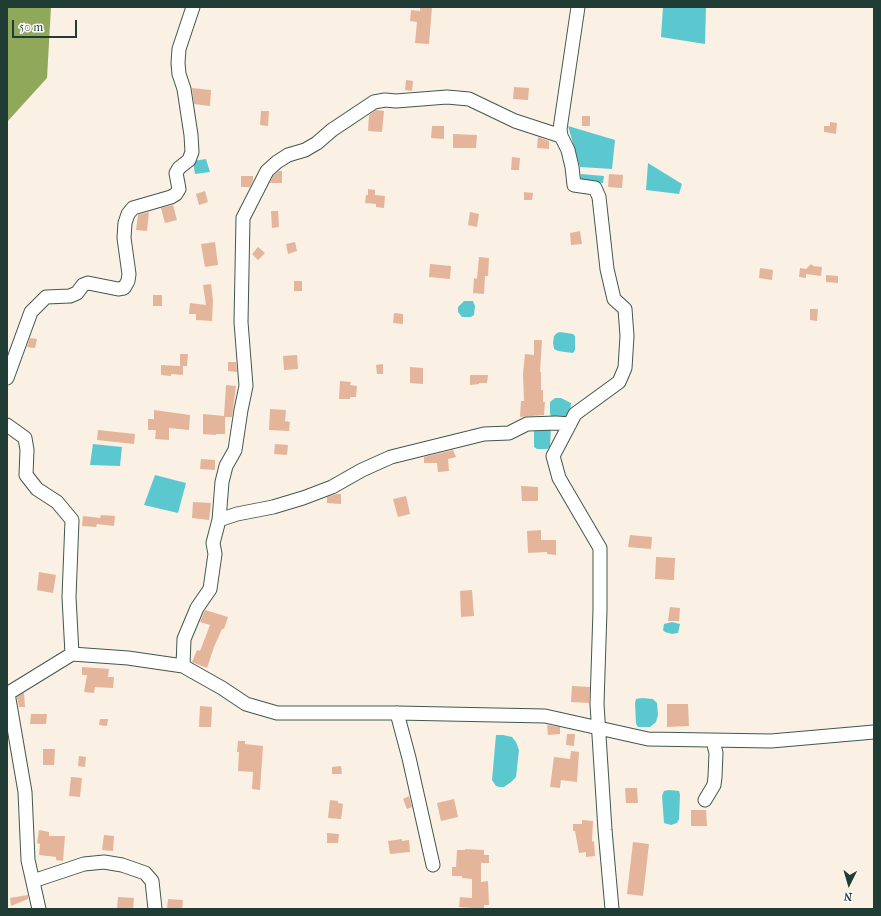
<!DOCTYPE html>
<html>
<head>
<meta charset="utf-8">
<style>
  body { margin:0 }
  #map { position:relative; width:881px; height:916px; overflow:hidden; background:#faf0e3; font-family:"IM FELL French Canon",serif }
  canvas { display:block }
  .frame { position:absolute; inset:0; border:8px solid #1f3d34; pointer-events:none }
  .north { position:absolute; left:829px; top:864px; width:40px; height:40px; -webkit-text-stroke:3px #fff; paint-order:stroke; rotate:185deg; font-size:11px; font-weight:700; line-height:16px; text-align:center; color:#1f3d34 }
  .north::after { content:''; display:block; margin:auto; width:14px; height:18px; background:#1f3d34; clip-path:polygon(50% 0,100% 100%,50% 72%,0 100%) }
  .scale { position:absolute; left:12px; top:20px; width:65px; height:18px; box-sizing:border-box; border:2px solid #1f3d34; border-top:0; padding-left:5px; font-size:12px; line-height:14px; white-space:nowrap; color:#1f3d34; -webkit-text-stroke:3px #fff; paint-order:stroke }
</style>
</head>
<body>
<div id="map">
<canvas width="881" height="916"></canvas>
<div class="frame"></div>
<div class="north">N</div>
<div class="scale">50 m</div>
</div>
<script>
const context = document.querySelector('canvas').getContext('2d');
context.lineJoin = 'round';
function paint(path, color) {
  context.fillStyle = color;
  context.fill(path, 'evenodd');
}
function toPath(rows) {
  const path = new Path2D();
  for (const r of rows) {
    path.moveTo(r[0], r[1]);
    for (let i = 2; i < r.length; i += 2) path.lineTo(r[i], r[i + 1]);
  }
  return path;
}
function strokePath(path, color, width, dash) {
  context.strokeStyle = color;
  context.lineWidth = width;
  context.lineCap = dash ? 'butt' : 'round';
  context.setLineDash(dash || []);
  context.stroke(path);
}
paint(toPath([
  [7,7,51,7,47,78,7,122]
]), '#8fa85a');
paint(toPath([
  [663,7,706,7,705,44,661,37],
  [568,126,615,140,612,169,580,167],
  [206,159,210,172,195,174,193,161],
  [648,163,682,184,679,194,646,190],
  [581,174,604,176,603,183,580,182],
  [464,301,473,301,475,306,474,315,471,317,462,317,458,312,458,307],
  [560,332,573,334,575,336,575,350,573,353,558,351,554,349,553,343,554,336,557,333],
  [555,398,561,398,571,403,570,416,569,418,551,417,550,413,550,402],
  [551,426,550,447,547,449,537,449,534,447,534,427],
  [93,444,122,447,120,466,90,465],
  [155,475,186,483,178,513,144,505],
  [672,622,680,624,678,633,672,634,665,632,663,630,664,624],
  [642,698,653,699,657,703,658,715,656,722,650,727,638,727,636,724,635,703,636,699],
  [496,735,503,735,512,737,516,742,519,750,516,777,511,782,504,787,499,787,496,786,492,780],
  [669,790,679,791,680,795,679,819,677,823,671,825,664,823,662,796,664,791]
]), '#5bc8d0');
paint(toPath([
  [420,7,432,7,429,44,415,43,417,22,410,21,411,10,420,11],
  [406,80,413,81,412,91,405,90],
  [514,87,529,88,528,100,513,99],
  [192,88,211,90,210,106,194,104],
  [376,110,384,111,382,132,368,131,369,115],
  [261,111,269,111,268,126,260,125],
  [582,116,590,116,590,126,582,126],
  [830,122,837,123,836,134,824,132,824,126,830,126],
  [432,126,444,126,444,139,431,138],
  [453,134,477,135,476,148,453,148],
  [538,137,549,141,549,149,537,148],
  [512,157,520,158,519,170,511,170],
  [279,171,282,171,282,183,270,183,273,176],
  [609,174,623,175,622,188,608,187],
  [241,176,253,176,253,180,250,187,241,187],
  [368,189,375,190,375,195,385,196,384,208,376,207,376,204,365,203,366,195,368,195],
  [205,191,208,202,199,205,196,194],
  [524,192,533,193,532,200,524,200],
  [173,205,177,220,165,223,161,208],
  [271,211,278,211,279,227,272,228],
  [149,212,147,231,136,230,138,215],
  [470,212,479,214,477,227,468,225],
  [580,231,582,244,571,245,570,233],
  [215,242,218,265,205,267,201,244],
  [295,242,297,251,288,254,286,244],
  [258,247,265,253,258,260,252,254],
  [479,257,489,258,488,276,485,276,484,294,473,293,474,278,477,279],
  [430,264,451,266,450,279,429,277],
  [811,264,813,266,822,267,821,276,806,274,806,278,799,277,800,268,806,269],
  [760,268,773,270,772,280,759,278],
  [826,275,838,276,838,283,826,282],
  [294,281,302,281,302,291,294,291],
  [211,284,213,301,212,321,196,320,196,314,189,314,190,303,206,305,203,285],
  [153,295,162,295,162,306,153,306],
  [810,309,818,309,817,321,810,320],
  [394,313,403,314,403,324,393,323],
  [30,338,37,339,35,348,27,347],
  [534,340,542,340,540,372,541,372,541,390,543,390,543,402,545,402,544,415,520,417,521,401,524,401,523,374,525,354,534,355],
  [180,354,188,354,187,366,183,366,183,375,171,374,171,376,161,375,161,365,180,366],
  [297,355,298,369,284,370,283,356],
  [228,362,236,362,237,372,228,371],
  [383,364,383,374,377,374,376,365],
  [410,367,423,368,423,384,410,383],
  [470,375,488,375,487,383,479,383,479,384,470,385],
  [340,381,351,382,350,385,357,386,356,397,350,397,350,399,339,399],
  [226,385,236,386,232,417,225,417,225,434,216,434,216,435,203,434,203,414,224,416],
  [270,409,286,410,285,421,290,422,289,431,269,430],
  [154,410,190,415,189,430,169,428,169,440,155,439,156,430,148,430,148,419,154,419],
  [98,430,135,434,134,444,97,440],
  [275,444,288,445,287,455,274,454],
  [453,450,456,457,448,459,449,471,438,472,437,463,424,463,424,457],
  [201,459,215,460,215,470,200,469],
  [521,486,538,487,538,501,522,501],
  [337,494,341,494,341,504,327,503,327,497],
  [406,496,410,514,398,517,393,499],
  [193,502,211,503,209,520,192,518],
  [101,515,115,516,114,526,97,524,96,527,82,526,83,516,100,518],
  [541,530,541,540,556,540,556,555,547,554,547,552,528,553,527,531],
  [630,535,652,537,651,549,628,547],
  [656,557,675,558,674,580,655,579],
  [39,572,56,575,53,593,37,590],
  [472,590,474,616,461,617,460,591],
  [670,607,680,608,679,621,668,621],
  [205,610,228,617,224,629,222,629,214,647,207,668,192,662,197,650,200,651,210,625,200,622],
  [82,667,109,669,108,677,114,677,113,688,95,687,94,693,84,692,87,675,82,675],
  [572,686,590,687,589,703,571,702],
  [23,693,24,693,25,707,19,707,17,697],
  [667,704,688,704,689,726,667,727],
  [200,706,212,707,211,727,199,727],
  [31,714,47,714,46,724,30,724],
  [100,719,108,719,107,726,99,725],
  [547,725,560,727,560,734,548,735],
  [567,734,575,734,574,746,566,745],
  [238,741,245,741,245,744,263,746,260,790,252,789,253,772,238,771,239,752,237,752],
  [43,749,55,749,54,765,43,765],
  [571,751,579,752,577,782,561,780,560,788,550,787,554,757,570,759],
  [79,756,86,757,85,767,78,766],
  [341,766,342,774,332,774,332,767],
  [71,777,82,778,80,797,69,796],
  [625,788,637,788,638,803,626,803],
  [409,796,412,807,407,809,403,799],
  [454,799,458,817,441,821,437,803],
  [330,800,338,801,338,803,343,804,341,819,328,818],
  [691,810,706,810,707,826,691,826],
  [582,820,593,821,592,842,594,841,595,856,586,857,586,852,579,853,575,831,573,831,573,824,582,824],
  [39,830,49,832,49,836,65,836,63,861,56,860,56,857,39,855,40,844,37,843],
  [327,833,339,834,338,843,327,843],
  [104,835,114,836,113,851,102,850],
  [402,839,402,841,409,840,410,852,390,854,388,841],
  [633,842,649,844,643,896,627,894],
  [465,849,484,850,484,855,489,855,489,863,481,863,481,882,488,881,489,905,484,905,484,909,459,907,460,897,472,898,472,879,462,878,462,876,452,876,452,867,456,867,457,850,465,850],
  [28,895,28,899,11,906,10,898],
  [118,897,134,898,133,909,117,909],
  [168,899,183,900,182,909,167,909]
]), '#e4b59a');
const minor = toPath([
  [578,7,560,129,561,136,568,150,572,167,574,185,595,188,599,197,607,269,614,299,625,309,627,336,625,368,619,382,575,414,553,456,559,478,600,548,600,610,597,704,605,830,612,909],
  [7,378,31,312,46,297,70,296,77,293,83,285,88,283,118,289,124,288,128,281,129,274,124,238,125,223,128,214,133,208,171,197,176,194,179,189,176,173,179,168,189,160,192,152,191,135,184,89,179,74,178,63,179,49,193,7],
  [7,425,25,438,27,450,26,475,37,489,57,502,72,520,69,597,72,654],
  [219,520,222,482,226,466,235,450,241,410,246,386,241,322,243,218,267,171,277,162,288,155,305,150,317,143,332,130,374,102,385,100,396,101,447,97,469,99,515,121,561,136],
  [183,666,184,639,197,608,210,589,215,554,213,543,219,520,237,514,273,507,303,498,332,487,362,470,391,457,484,434,509,433,527,424,556,423,570,424],
  [8,693,25,792,28,860,39,909],
  [7,694,72,654,128,658,183,666,222,688,246,704,277,713,397,713,545,716,648,739,771,741,874,732],
  [397,713,409,758,433,865],
  [705,800,714,785,715,777,716,753,713,741],
  [33,881,84,864,104,862,122,865,145,873,152,881,155,909]
]);
strokePath(minor, '#40584e', 15);
strokePath(minor, '#fff', 13);
</script>
</body>
</html>
